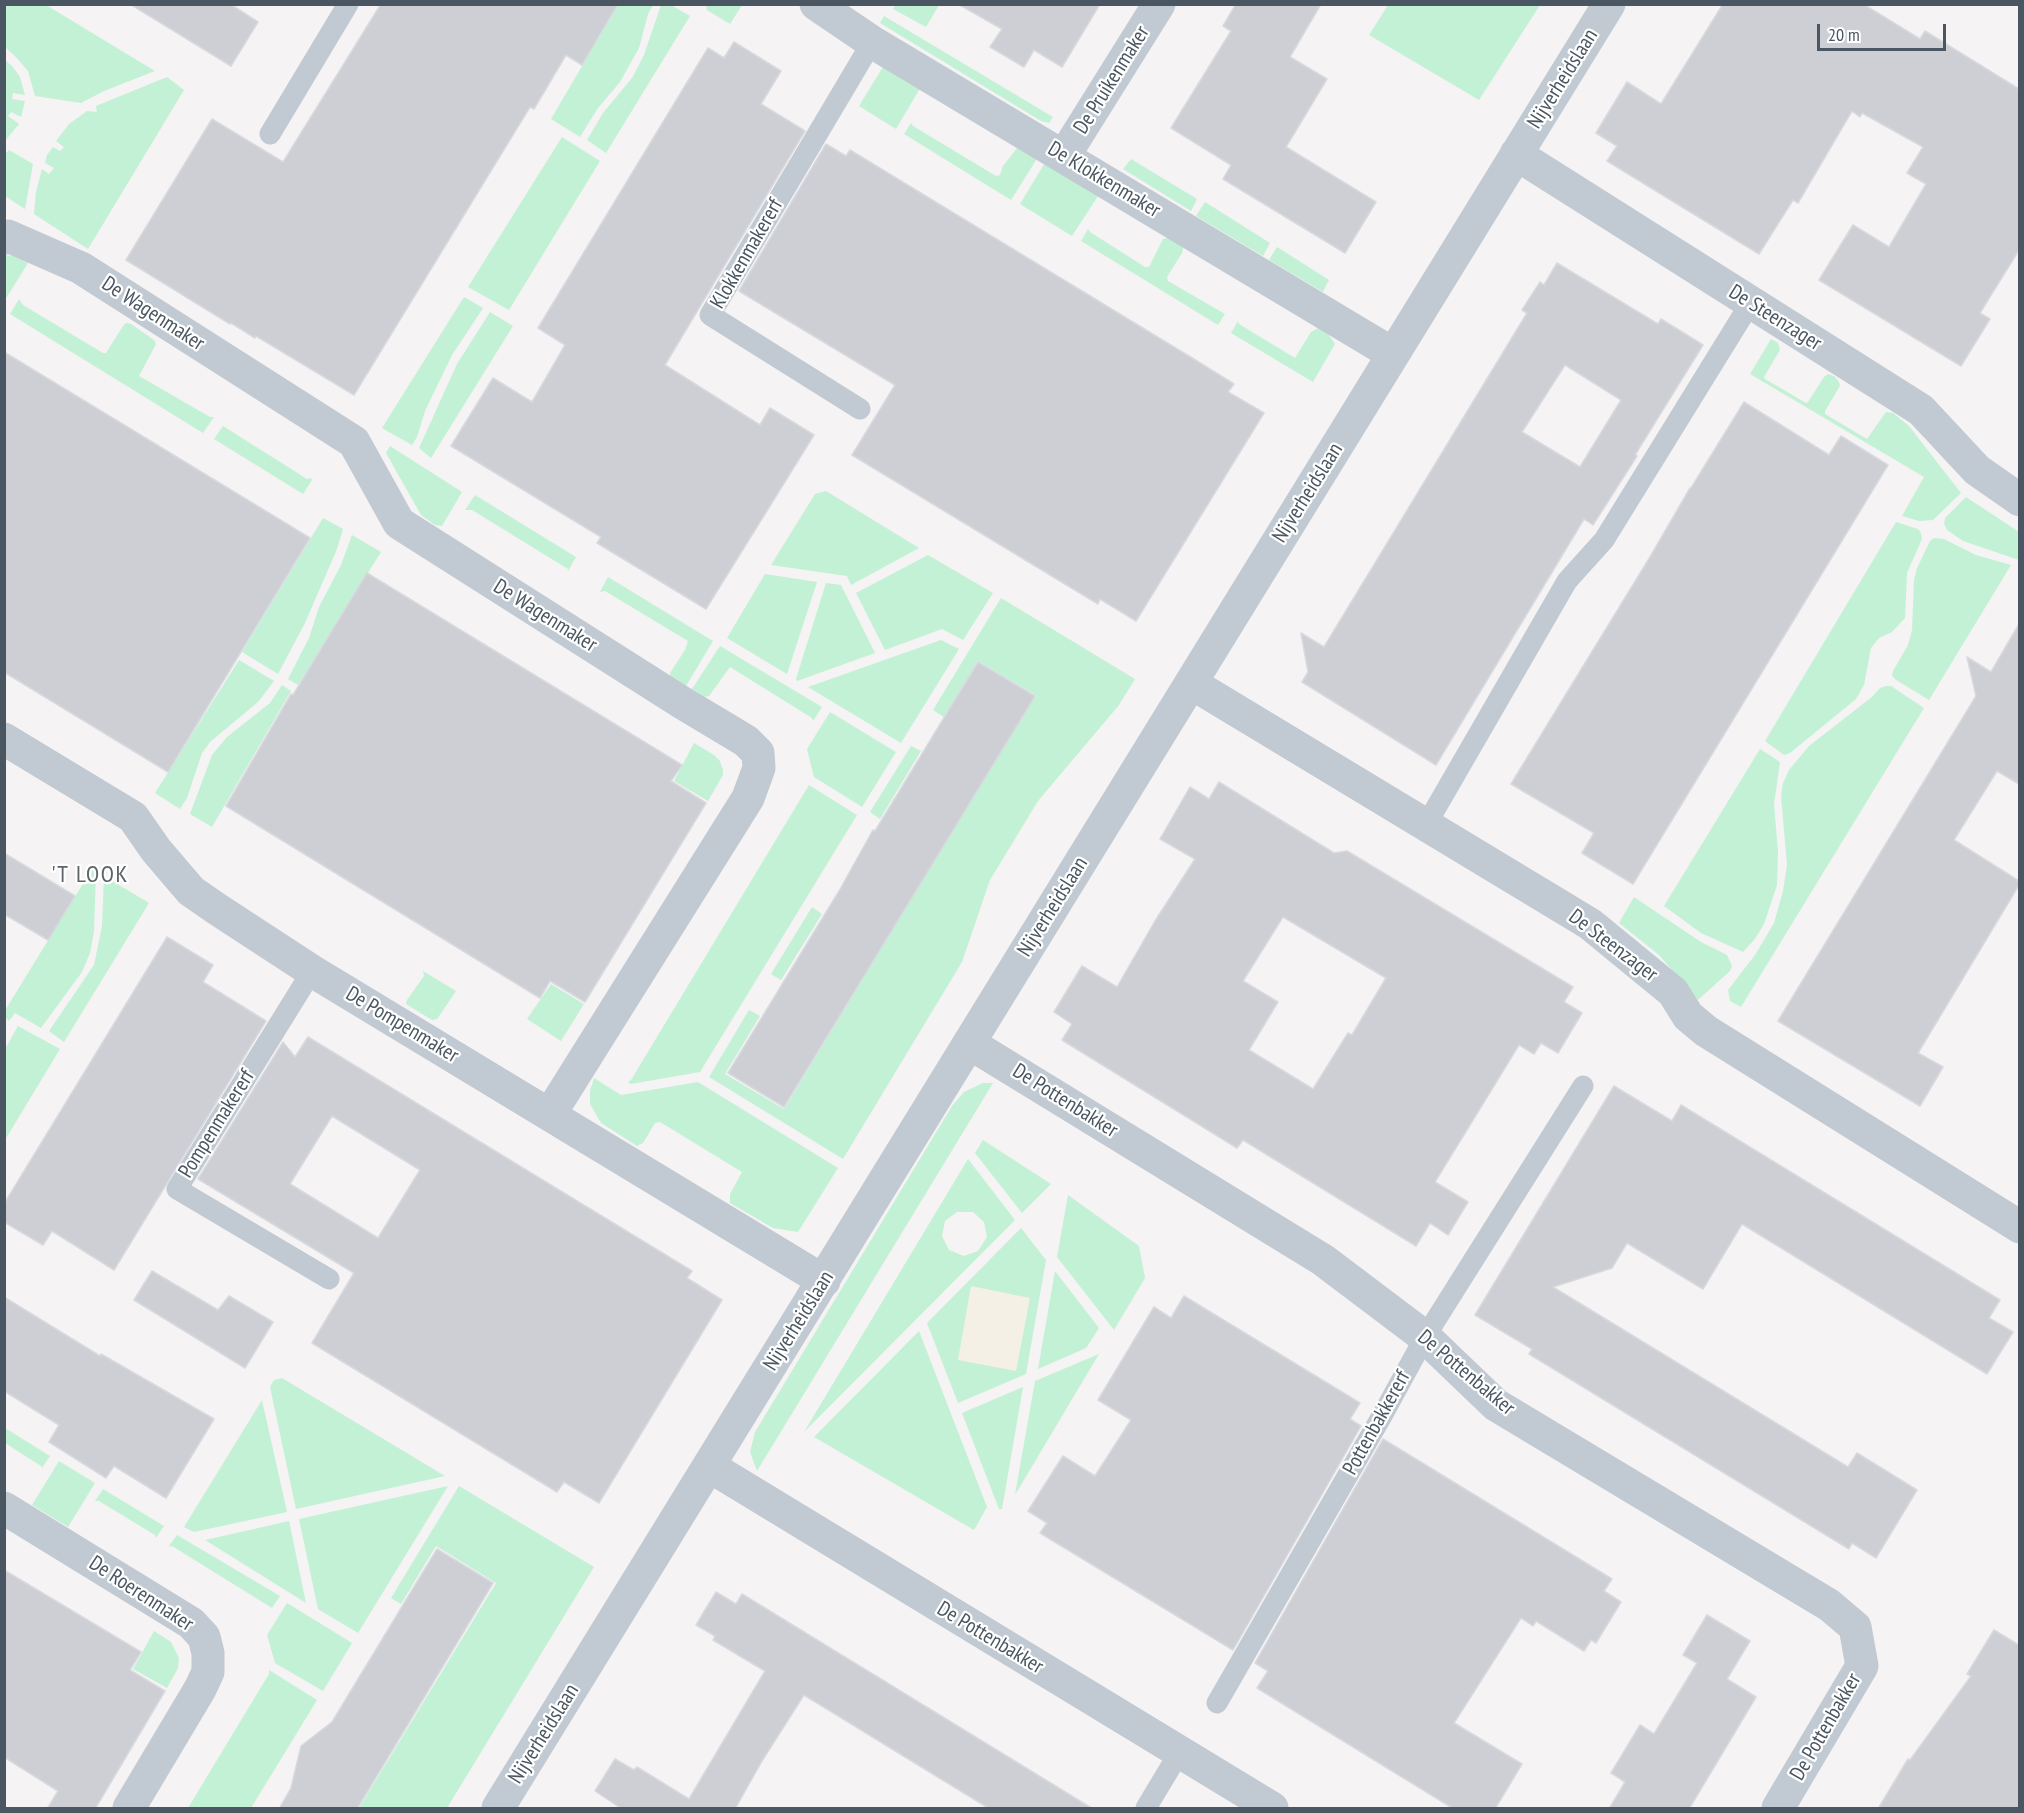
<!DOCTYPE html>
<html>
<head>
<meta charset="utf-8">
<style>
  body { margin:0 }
  #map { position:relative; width:2024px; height:1813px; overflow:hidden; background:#f5f3f3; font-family:"PT Sans Narrow",sans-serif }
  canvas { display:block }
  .frame { position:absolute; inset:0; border:6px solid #4a5661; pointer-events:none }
  .scale { position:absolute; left:1817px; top:24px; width:129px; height:27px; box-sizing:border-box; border:3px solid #4a5661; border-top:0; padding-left:8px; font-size:18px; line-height:21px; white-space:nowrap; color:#4a5661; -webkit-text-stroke:4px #fff; paint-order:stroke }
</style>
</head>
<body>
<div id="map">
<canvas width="2024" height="1813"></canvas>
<div class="frame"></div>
<div class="scale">20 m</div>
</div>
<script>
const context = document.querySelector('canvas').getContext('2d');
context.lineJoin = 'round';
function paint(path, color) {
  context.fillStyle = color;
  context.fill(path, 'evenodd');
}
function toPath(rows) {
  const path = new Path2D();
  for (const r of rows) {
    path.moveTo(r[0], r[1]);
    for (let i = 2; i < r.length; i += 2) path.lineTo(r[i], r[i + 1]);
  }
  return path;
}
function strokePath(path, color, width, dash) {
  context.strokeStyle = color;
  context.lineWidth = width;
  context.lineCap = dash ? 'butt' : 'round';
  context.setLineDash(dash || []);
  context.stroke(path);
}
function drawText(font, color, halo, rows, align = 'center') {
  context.font = font + ' "PT Sans Narrow",sans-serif';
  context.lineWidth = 4.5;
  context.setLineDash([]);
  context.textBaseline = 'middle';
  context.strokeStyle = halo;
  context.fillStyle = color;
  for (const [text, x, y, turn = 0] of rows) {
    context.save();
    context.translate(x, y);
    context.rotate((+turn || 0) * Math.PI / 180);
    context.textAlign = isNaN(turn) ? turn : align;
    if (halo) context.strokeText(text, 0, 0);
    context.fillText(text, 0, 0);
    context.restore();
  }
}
paint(toPath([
  [896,4,939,4,939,5,926,27,893,9],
  [4,5,46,5,155,71,104,91,81,103,35,96,28,71,15,56,5,47],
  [618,5,653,5,648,14,639,48,620,82,598,108,580,137,551,119],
  [661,5,671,5,690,16,606,153,587,140,603,113,632,78,644,55],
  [706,5,706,4,742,5,730,24,707,10],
  [1388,5,1388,4,1540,5,1479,100,1369,35],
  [884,16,1053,117,1049,123,1041,121,880,23],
  [5,60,12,66,20,77,25,95,13,93,12,99,25,101,21,117,11,112,8,116,19,124,5,141],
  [886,62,922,85,896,129,859,106],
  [167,77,184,90,88,249,34,214,36,192,42,169,49,174,54,168,45,163,47,155,53,147,60,151,64,147,56,141,69,124,87,111,97,112,96,106],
  [911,123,913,126,996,176,1000,175,1003,166,1018,147,1038,157,1011,200,904,134],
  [562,137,600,161,509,310,468,287],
  [9,150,33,164,25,209,5,196,5,154],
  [1131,159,1197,199,1191,211,1123,169],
  [1046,161,1100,193,1072,236,1020,204],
  [1205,202,1270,243,1263,256,1196,216],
  [1088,229,1090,232,1145,267,1149,267,1163,239,1171,237,1184,245,1182,253,1167,277,1168,281,1225,314,1218,325,1081,241],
  [1277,247,1329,280,1323,292,1269,260],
  [4,255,14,256,28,263,5,300],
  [464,297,483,308,452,355,425,411,417,437,412,445,382,428],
  [19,299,23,305,103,353,106,353,123,326,126,323,131,324,154,340,156,344,139,376,210,417,214,417,203,433,10,314],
  [490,312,513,326,431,458,419,448,457,364],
  [1238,321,1239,324,1295,358,1311,332,1320,327,1329,335,1335,344,1313,382,1231,333],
  [1771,339,1778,343,1780,350,1764,377,1765,379,1806,403,1808,402,1824,377,1828,374,1834,376,1839,382,1840,386,1825,411,1825,414,1867,439,1886,412,1893,413,1909,426,1961,493,1933,520,1919,521,1902,516,1924,477,1750,374],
  [223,426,307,479,311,478,312,480,303,494,214,439],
  [390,446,462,492,442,526,435,525,421,515,386,453],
  [826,491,919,548,851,585,847,576,771,565,815,494],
  [475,495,576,557,568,571,568,569,472,510,465,510],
  [1966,497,2019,532,2019,560,1963,541,1947,530,1944,524,1945,518],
  [323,518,343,529,337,549,305,623,278,674,242,652],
  [1896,522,1918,529,1921,533,1922,539,1907,573,1905,618,1892,632,1879,638,1871,648,1864,685,1856,699,1790,753,1784,755,1765,741],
  [352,535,381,552,298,685,288,679,309,638,319,607,341,565],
  [1934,538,1944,539,1976,555,2011,565,1929,700,1896,680,1892,676,1893,671,1908,645,1912,630,1914,580,1917,568,1930,541],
  [928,555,993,593,963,640,942,629,885,650,856,593],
  [765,574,817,582,787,674,727,638],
  [608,577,713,641,686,686,670,676,670,673,685,650,688,641,605,591,600,592],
  [826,583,841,585,875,653,797,681,796,679],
  [1001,598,1135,679,1119,705,1038,801,990,880,962,962,843,1159,709,1077,749,1010,760,1016,725,1074,784,1109,1033,698,1037,696,978,661,944,717,933,710],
  [941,640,959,649,901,743,808,687],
  [720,646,822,707,813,721,812,718,730,667,709,696,705,697,692,689],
  [239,660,274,681,258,702,210,742,202,753,187,798,180,809,155,793],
  [282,685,291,691,212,827,190,814,212,755,227,737,270,703],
  [1886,686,1891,686,1924,708,1741,1007,1730,1001,1728,990,1755,955,1774,923,1783,891,1787,865,1781,796,1783,783,1789,770,1809,746,1872,697,1880,688],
  [830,712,896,752,862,807,814,777,807,749],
  [694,743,714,755,720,761,723,770,723,775,708,801,674,781],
  [911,746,921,751,880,819,870,812],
  [1760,749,1780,762,1774,804,1778,852,1777,885,1764,924,1755,939,1743,952,1701,933,1664,906],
  [809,785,857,815,700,1072,631,1084,628,1082,631,1080],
  [92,869,96,872,94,931,90,953,82,972,41,1028,15,1013,9,1021,5,1017,4,1012],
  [104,876,149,903,64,1042,49,1031,94,965,102,926],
  [1634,897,1701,942,1727,955,1732,966,1730,971,1698,1000,1659,955,1619,923],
  [812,907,822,914,781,980,771,974],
  [423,971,456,991,437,1019,432,1020,406,1004,407,1000,424,976],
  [551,984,584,1004,561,1041,527,1019],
  [18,1026,60,1049,5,1140,5,1049],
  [594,1078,621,1095,698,1082,838,1168,798,1232,773,1228,730,1203,730,1194,742,1172,660,1122,655,1123,643,1143,637,1146,601,1123,590,1104,590,1091],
  [983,1083,993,1083,757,1471,750,1452,755,1432,952,1106,964,1092],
  [983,1140,1051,1184,1022,1213,975,1153],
  [968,1159,1015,1220,804,1432],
  [957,1212,973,1212,984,1222,987,1237,978,1251,964,1256,949,1250,942,1236,945,1221],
  [1068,1195,1139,1246,1145,1278,1114,1330,1057,1257],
  [1021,1228,1046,1260,1026,1374,958,1403,927,1323],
  [1055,1271,1099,1328,1086,1348,1038,1369],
  [919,1331,987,1507,974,1530,814,1437],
  [1099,1354,1015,1495,1035,1381],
  [282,1378,445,1476,296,1509,270,1387,274,1380],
  [1023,1387,1002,1509,999,1509,962,1413],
  [262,1400,287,1512,194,1532,184,1527],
  [5,1428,50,1456,42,1468,41,1466,5,1443],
  [59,1461,95,1483,68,1527,32,1505],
  [448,1486,358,1633,318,1609,299,1519],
  [459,1486,594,1567,447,1808,359,1808,496,1583,436,1546,401,1604,391,1598],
  [103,1489,164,1526,156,1538,155,1535,99,1501,95,1501],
  [289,1521,306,1603,205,1540,263,1527],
  [177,1535,280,1596,272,1608,172,1546,170,1547,169,1546],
  [287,1603,352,1643,323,1691,275,1663,267,1635],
  [154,1631,171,1642,179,1658,178,1668,167,1688,133,1669],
  [269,1670,317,1700,251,1808,188,1808,269,1674]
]), '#c3f1d5');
paint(toPath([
  [971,1286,1030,1298,1016,1371,958,1360]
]), '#f5f0e5');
const building = toPath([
  [130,4,230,4,258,22,231,66,130,4],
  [381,4,618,4,582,65,566,55,534,109,530,107,354,395,256,336,255,338,231,323,230,324,126,260,212,119,283,162,381,4],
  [958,4,1100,4,1062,67,1034,50,1024,67,990,47,1002,29,958,4],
  [1236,4,1321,4,1290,57,1327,79,1286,147,1376,202,1345,253,1223,179,1231,165,1171,128,1231,31,1223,26,1236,4],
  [1723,4,1863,4,1920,39,1925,31,2019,89,2019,250,1980,313,1990,319,1961,366,1819,280,1853,225,1889,247,1926,184,1907,173,1923,147,1862,113,1860,117,1852,111,1798,203,1793,200,1759,254,1607,161,1617,146,1596,133,1627,82,1661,104,1723,4],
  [734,42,781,71,761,104,805,131,665,365,760,425,770,408,814,435,706,609,597,543,601,537,451,446,493,378,532,402,565,345,538,328,708,48,724,58,734,42],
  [826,144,846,156,850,150,1197,361,1234,384,1228,392,1264,413,1136,621,1100,599,1098,604,852,455,895,385,739,291,826,144],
  [1557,263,1658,324,1661,319,1703,345,1635,455,1637,456,1593,525,1584,519,1436,765,1302,682,1308,672,1301,633,1324,647,1527,313,1522,310,1540,282,1544,285,1557,263],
  [1565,365,1621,400,1580,467,1522,432,1565,365],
  [4,352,310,538,168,772,4,672,4,352],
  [1744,402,1829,455,1841,436,1888,465,1633,884,1582,853,1594,833,1511,784,1650,557,1690,488,1691,488,1744,402],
  [367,573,682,765,671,781,706,803,585,1002,550,981,540,998,226,806,291,694,293,695,367,573],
  [2019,624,2019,784,1997,771,1954,840,2019,881,2019,885,1918,1053,1943,1067,1920,1106,1778,1021,1976,696,1967,657,1991,672,2019,624],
  [978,662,1035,696,784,1107,728,1073,839,891,873,830,875,831,978,662],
  [1219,782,1334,853,1347,851,1573,987,1564,1002,1582,1013,1558,1053,1541,1043,1534,1054,1519,1045,1435,1182,1468,1202,1448,1235,1430,1223,1416,1246,1243,1140,1237,1148,1062,1040,1072,1024,1054,1012,1082,966,1117,987,1155,921,1195,859,1160,839,1190,787,1209,799,1219,782],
  [1283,917,1386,978,1352,1035,1348,1033,1313,1089,1249,1050,1278,1002,1243,981,1283,917],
  [4,853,75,896,48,940,4,914,4,853],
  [167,937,213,965,203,982,266,1021,114,1270,52,1231,43,1245,4,1222,4,1204,167,937],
  [308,1037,692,1271,687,1278,722,1300,599,1503,564,1482,557,1492,312,1343,354,1273,198,1179,283,1042,295,1057,308,1037],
  [332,1116,420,1170,378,1238,290,1184,332,1116],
  [1614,1086,1672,1121,1681,1105,2000,1300,1989,1318,2013,1332,1987,1374,1742,1224,1703,1289,1627,1243,1612,1268,1553,1287,1848,1467,1857,1453,1917,1490,1876,1558,1852,1543,1849,1549,1529,1354,1532,1349,1475,1315,1614,1086],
  [152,1271,218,1310,229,1296,273,1322,245,1368,134,1300,152,1271],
  [1184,1296,1360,1403,1350,1419,1361,1426,1233,1650,1040,1533,1047,1523,1028,1511,1063,1456,1095,1476,1131,1420,1098,1400,1154,1307,1171,1318,1184,1296],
  [4,1297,100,1356,101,1354,214,1419,166,1498,114,1466,106,1478,49,1442,59,1425,4,1391,4,1297],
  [1383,1439,1612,1579,1604,1591,1621,1602,1596,1643,1591,1640,1584,1651,1536,1621,1533,1626,1521,1618,1454,1723,1522,1764,1495,1809,1454,1809,1257,1688,1268,1671,1255,1663,1383,1439],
  [437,1549,493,1583,357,1809,279,1809,291,1788,301,1746,332,1722,437,1549],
  [4,1570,141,1652,130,1670,165,1691,95,1809,47,1809,58,1791,4,1757,4,1570],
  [716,1592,736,1604,742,1594,1093,1809,990,1809,804,1695,762,1761,735,1809,622,1809,595,1791,615,1759,634,1770,637,1767,689,1799,765,1671,713,1640,715,1636,696,1625,716,1592],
  [1707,1615,1750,1641,1727,1679,1756,1697,1689,1809,1609,1809,1625,1782,1611,1773,1640,1725,1654,1734,1697,1663,1683,1655,1707,1615],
  [1994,1630,2019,1645,2019,1809,1878,1809,1908,1759,1910,1760,1971,1676,1967,1674,1994,1630]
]);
paint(building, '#cdcfd5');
strokePath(building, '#d7d9de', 1.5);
strokePath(toPath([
  [270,134,348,4],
  [860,409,710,315,872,42],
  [1426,825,1567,581,1604,540,1751,302],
  [312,971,177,1189,329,1279],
  [1217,1703,1383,1414,1425,1337,1583,1086],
  [1146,1808,1179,1753]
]), '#c1cad2', 21);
strokePath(toPath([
  [816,4,872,42,1393,354],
  [1516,154,1921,410,1977,470,2020,500],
  [1064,156,1159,4],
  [4,238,8,236,81,268,354,442,399,523,681,702,746,741,758,753,759,768,748,798,550,1114],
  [1191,683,1590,924,1673,992,1688,1016,1706,1031,2020,1227],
  [4,739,133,817,156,850,191,891,217,909,312,971,824,1281],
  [969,1043,1323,1260,1425,1337,1496,1405,1829,1605,1855,1627,1862,1666,1778,1808],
  [709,1466,1272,1808],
  [4,1508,191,1623,204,1637,208,1653,208,1672,200,1689,129,1808],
  [498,1808,1609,4]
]), '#c1cad2', 33);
drawText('21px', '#4a5661', '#fff', [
  ["Nijverheidslaan",1563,79,-58],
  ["De Pruikenmaker",1112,80,-58],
  ["De Klokkenmaker",1104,180,31],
  ["Klokkenmakererf",747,254,-60],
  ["De Wagenmaker",153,314,33],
  ["De Steenzager",1775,318,32],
  ["Nijverheidslaan",1308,493,-58],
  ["De Wagenmaker",545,616,32],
  ["Nijverheidslaan",1053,907,-58],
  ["De Steenzager",1613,946,37],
  ["De Pompenmaker",402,1025,31],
  ["De Pottenbakker",1065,1101,32],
  ["Pompenmakererf",217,1124,-58],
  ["Nijverheidslaan",799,1321,-58],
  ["De Pottenbakker",1466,1373,40],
  ["Pottenbakkererf",1377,1423,-61],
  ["De Roerenmaker",141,1594,33],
  ["De Pottenbakker",990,1638,31],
  ["De Pottenbakker",1826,1727,-60],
  ["Nijverheidslaan",544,1734,-58]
]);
context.letterSpacing = '1.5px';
drawText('24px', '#5f6368', '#fff', [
  ["'T LOOK",90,875]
]);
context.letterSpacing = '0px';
</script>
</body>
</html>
